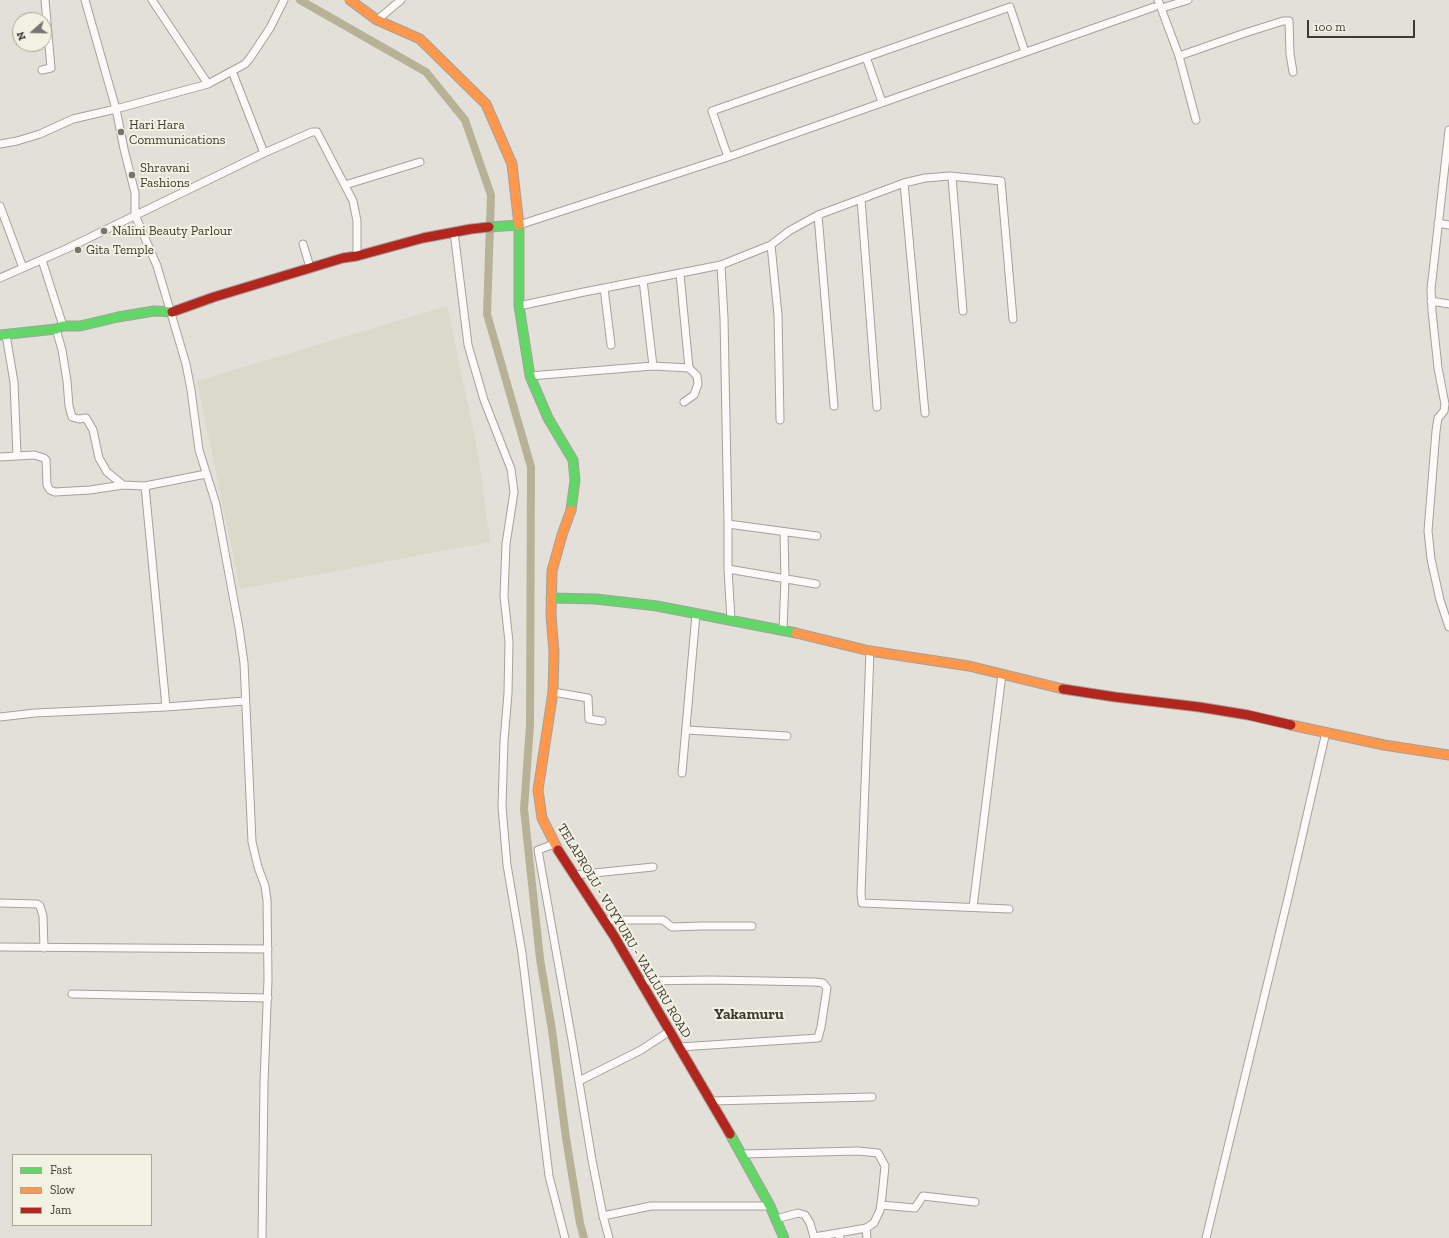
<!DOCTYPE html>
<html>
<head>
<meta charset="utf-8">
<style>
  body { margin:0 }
  #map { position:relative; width:1449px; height:1238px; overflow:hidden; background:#e2e0d9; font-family:"Zilla Slab",serif }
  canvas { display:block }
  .legend { position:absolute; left:12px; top:1154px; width:140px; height:72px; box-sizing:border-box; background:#f3f1e2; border:1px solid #a9a89c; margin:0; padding:5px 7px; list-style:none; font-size:12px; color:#3b3a34 }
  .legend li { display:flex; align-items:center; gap:8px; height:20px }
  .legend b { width:20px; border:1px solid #a9a89c }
  .north { position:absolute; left:12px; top:12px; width:40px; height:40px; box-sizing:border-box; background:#f3f1e2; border:1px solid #a9a89c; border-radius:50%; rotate:250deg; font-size:11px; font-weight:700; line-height:16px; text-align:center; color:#3b3a34 }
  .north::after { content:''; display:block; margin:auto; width:14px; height:18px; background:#75746e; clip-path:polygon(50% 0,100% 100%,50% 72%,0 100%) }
  .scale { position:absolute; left:1307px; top:20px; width:108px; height:18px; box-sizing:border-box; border:2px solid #3b3a34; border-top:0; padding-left:5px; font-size:12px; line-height:14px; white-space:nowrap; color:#3b3a34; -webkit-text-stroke:3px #f3f1e2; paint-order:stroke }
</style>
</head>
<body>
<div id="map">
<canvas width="1449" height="1238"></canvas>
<ul class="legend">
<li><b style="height:5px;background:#63d668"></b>Fast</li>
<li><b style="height:5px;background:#ff974d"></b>Slow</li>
<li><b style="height:5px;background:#b3261e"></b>Jam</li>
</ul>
<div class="north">N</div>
<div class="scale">100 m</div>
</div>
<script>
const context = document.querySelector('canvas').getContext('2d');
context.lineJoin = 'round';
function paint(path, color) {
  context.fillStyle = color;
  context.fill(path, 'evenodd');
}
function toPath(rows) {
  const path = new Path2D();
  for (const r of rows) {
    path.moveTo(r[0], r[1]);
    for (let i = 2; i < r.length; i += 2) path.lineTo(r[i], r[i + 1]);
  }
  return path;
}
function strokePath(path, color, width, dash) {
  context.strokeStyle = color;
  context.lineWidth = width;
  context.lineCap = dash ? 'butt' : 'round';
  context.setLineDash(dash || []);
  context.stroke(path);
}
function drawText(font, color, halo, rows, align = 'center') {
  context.font = font + ' "Zilla Slab",serif';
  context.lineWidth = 4;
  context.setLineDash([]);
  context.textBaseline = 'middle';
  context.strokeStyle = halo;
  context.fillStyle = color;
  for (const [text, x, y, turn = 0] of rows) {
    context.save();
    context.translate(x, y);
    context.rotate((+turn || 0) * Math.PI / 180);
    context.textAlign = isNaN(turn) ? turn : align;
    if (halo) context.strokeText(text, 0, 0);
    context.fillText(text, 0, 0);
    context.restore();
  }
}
paint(toPath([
  [447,306,478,452,490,542,240,589,197,381]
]), '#dbd9c9');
strokePath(toPath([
  [300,0,426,72,465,120,491,195,487,314,531,467,530,725,524,809,540,959,552,1030,566,1138,580,1223,584,1238]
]), '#b7b296', 8);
const street = toPath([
  [85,0,116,109,208,84,245,64,250,58,270,28,284,0],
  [152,0,208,84],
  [1158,0,1179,56,1196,120],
  [1162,8,1188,0],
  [377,20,401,0],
  [1179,56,1245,33,1283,21,1289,21,1290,54,1293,72],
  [866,57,882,102],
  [42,70,51,68,45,0],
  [232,71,264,153],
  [1449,130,1431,289,1432,311,1438,368,1445,404,1444,411,1438,418,1436,431,1428,531,1431,559,1440,600,1449,627],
  [0,144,17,141,40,134,73,119,116,109,124,149,135,193,135,215,157,266,186,364,191,390,199,450,216,504,239,628,244,663,252,842,258,867,265,886,267,900,268,979,264,1083,262,1238],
  [728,157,712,111,1010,7,1025,52],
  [952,177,963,311],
  [904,183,925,413],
  [345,185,420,162],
  [861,199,877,407],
  [0,206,23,268],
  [818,215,834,406],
  [1438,223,1449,225],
  [519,225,728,157,1154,7],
  [454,232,468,345,484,400,511,469,514,492,506,544,504,596,509,642,508,693,504,741,502,807,507,865,522,953,549,1176,565,1238],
  [303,244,310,267],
  [771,245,778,315,780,420],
  [42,260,63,326],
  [721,265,724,318,728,524,728,569,731,620],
  [680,274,689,368],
  [0,278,66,249,264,153,312,132,317,132,353,201,357,221,357,256],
  [643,280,653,366],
  [604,288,611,345],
  [1431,301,1449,304],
  [519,306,584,292,721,265,771,245,789,231,818,215,904,183,925,178,950,176,1001,181,1013,319],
  [56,329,62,350,67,381,69,406,72,417,79,419,86,418,93,430,99,458,107,472,123,485],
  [6,335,14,382,17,455],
  [530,376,653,366,689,368,697,376,698,384,694,395,684,402],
  [0,457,34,455,44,458,46,460,47,485,50,490,55,492,90,490,123,485,145,486,206,474],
  [145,486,166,707],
  [728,524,817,536],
  [728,569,816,584],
  [783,630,785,579,784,532],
  [870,651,861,893,862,903,1009,909],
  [553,692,588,698,589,719,602,721],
  [0,717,35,713,166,707,245,701],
  [687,730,787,736],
  [682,773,696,614],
  [554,844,538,850,572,1040,592,1160,603,1216,609,1238],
  [575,875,653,867],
  [0,903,37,904,40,906,43,916,44,948],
  [973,907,1002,674],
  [605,920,663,920,672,927,702,926,752,926],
  [0,947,268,949],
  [642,981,711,980,815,982,823,983,827,988,821,1027,818,1038,680,1047],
  [72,994,268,998],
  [579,1081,641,1050,670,1031],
  [711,1101,872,1097],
  [742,1154,858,1151,878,1153,885,1166,882,1196,880,1210,874,1223,866,1228,867,1238],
  [881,1205,915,1208,923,1196,975,1202],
  [603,1216,651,1206,770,1206],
  [776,1219,798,1213,805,1215,810,1223,814,1237,838,1233,840,1238],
  [838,1233,866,1228],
  [1206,1238,1288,898,1326,732]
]);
const fast = toPath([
  [489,227,519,225,519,306,530,376,548,418,573,460,575,480,571,510],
  [0,335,56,329,63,326,80,326,118,317,154,311,172,312],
  [551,598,596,599,657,606,796,633],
  [730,1134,770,1206,784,1238]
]);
const slow = toPath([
  [350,0,377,20,420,39,486,104,512,164,519,225],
  [796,633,870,651,969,666,1063,689],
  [1291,725,1384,745,1449,755],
  [558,850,542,818,538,790,553,692,554,652,551,615,552,571,562,535,571,510]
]);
const jam = toPath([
  [172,312,214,297,343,258,357,256,423,238,471,229,489,227],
  [1063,689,1115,697,1199,707,1248,715,1291,725],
  [558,850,614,936,730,1134]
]);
strokePath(street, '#a3a29c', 9);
strokePath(fast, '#a3a29c', 11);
strokePath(slow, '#a3a29c', 11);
strokePath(jam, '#a3a29c', 11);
strokePath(street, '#fbfaf9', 7);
strokePath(fast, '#63d668', 9);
strokePath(slow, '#ff974d', 9);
strokePath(jam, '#b3261e', 9);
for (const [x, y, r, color] of [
  [121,132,4,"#75746e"],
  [132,175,4,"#75746e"],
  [104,231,4,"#75746e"],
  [78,250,4,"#75746e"]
]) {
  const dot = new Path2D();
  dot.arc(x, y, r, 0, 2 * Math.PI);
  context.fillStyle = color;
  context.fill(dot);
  strokePath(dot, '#f3f1e2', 1.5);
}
drawText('13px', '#3b3a34', '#f3f1e2', [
  ["Hari Hara",129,125],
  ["Communications",129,140],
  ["Shravani",140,168],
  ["Fashions",140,183],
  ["Nalini Beauty Parlour",112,231],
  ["Gita Temple",86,250]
], 'left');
drawText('13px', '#3b3a34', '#f3f1e2', [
  ["TELAPROLU - VUYYURU - VALLURU ROAD",624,931,59]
]);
drawText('bold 15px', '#3b3a34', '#f3f1e2', [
  ["Yakamuru",749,1015]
]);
</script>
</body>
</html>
